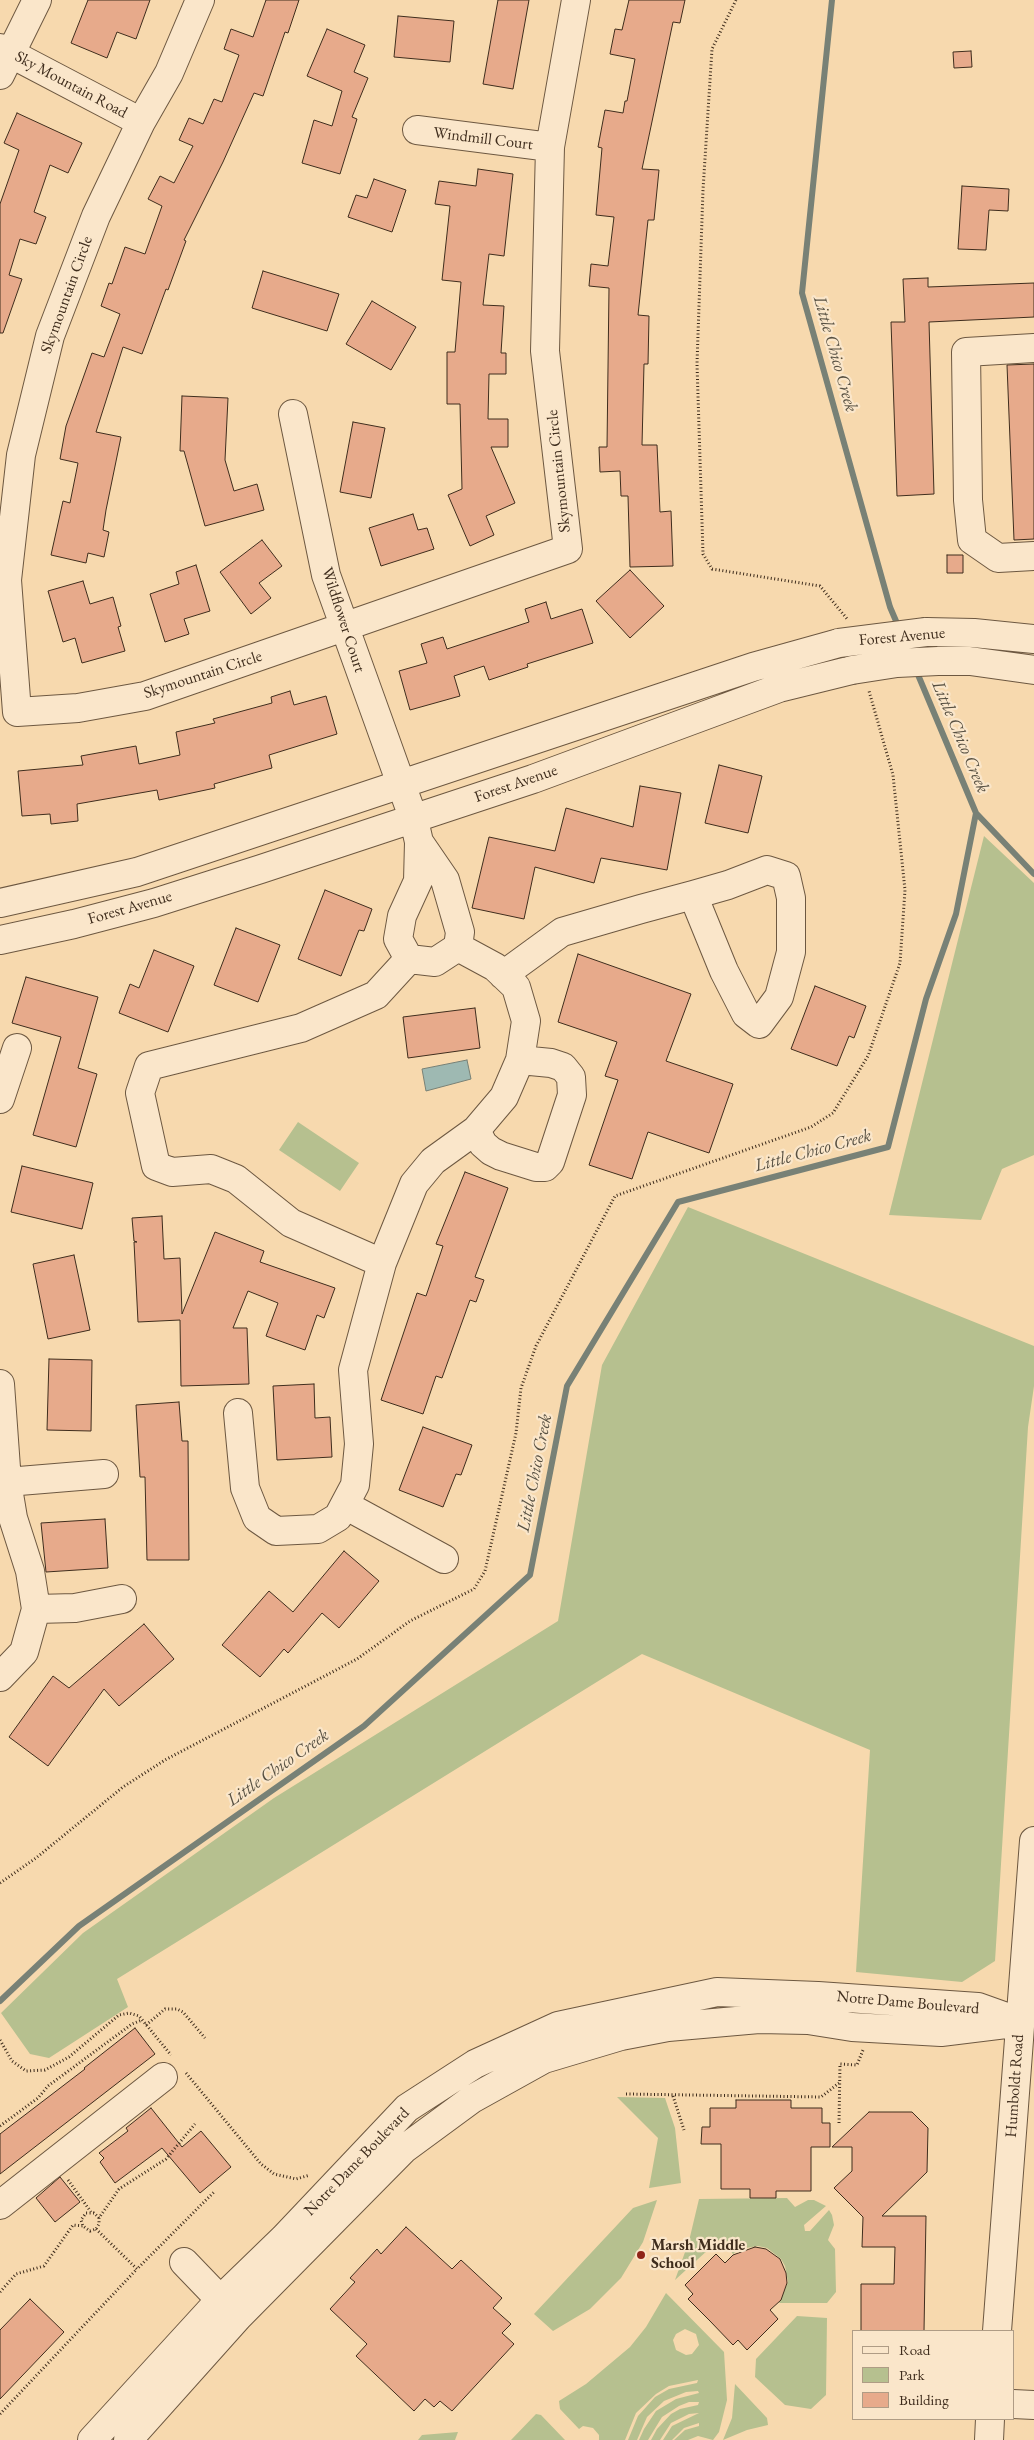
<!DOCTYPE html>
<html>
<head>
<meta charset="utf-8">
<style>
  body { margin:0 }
  #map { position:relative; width:1034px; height:2440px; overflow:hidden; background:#f7d9ae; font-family:"EB Garamond",serif }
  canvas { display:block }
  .legend { position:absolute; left:852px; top:2330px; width:162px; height:90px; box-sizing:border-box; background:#fae6ca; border:1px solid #af9c85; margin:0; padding:6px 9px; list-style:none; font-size:15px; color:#3f2d1d }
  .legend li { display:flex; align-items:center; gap:10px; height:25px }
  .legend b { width:25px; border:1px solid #af9c85 }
</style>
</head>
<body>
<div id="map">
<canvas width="1034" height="2440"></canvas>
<ul class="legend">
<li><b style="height:6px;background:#fae6ca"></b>Road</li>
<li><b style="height:14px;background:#b6c08f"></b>Park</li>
<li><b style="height:14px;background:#e7aa8b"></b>Building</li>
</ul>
</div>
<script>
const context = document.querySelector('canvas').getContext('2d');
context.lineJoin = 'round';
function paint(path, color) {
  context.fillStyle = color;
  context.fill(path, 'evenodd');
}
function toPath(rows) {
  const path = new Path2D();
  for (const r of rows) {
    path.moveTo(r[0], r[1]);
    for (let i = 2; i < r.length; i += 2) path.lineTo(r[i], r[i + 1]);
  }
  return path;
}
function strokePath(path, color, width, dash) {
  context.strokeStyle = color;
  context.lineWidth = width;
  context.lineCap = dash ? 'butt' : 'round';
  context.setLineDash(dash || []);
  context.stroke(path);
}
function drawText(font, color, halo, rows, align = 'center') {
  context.font = font + ' "EB Garamond",serif';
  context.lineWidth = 4.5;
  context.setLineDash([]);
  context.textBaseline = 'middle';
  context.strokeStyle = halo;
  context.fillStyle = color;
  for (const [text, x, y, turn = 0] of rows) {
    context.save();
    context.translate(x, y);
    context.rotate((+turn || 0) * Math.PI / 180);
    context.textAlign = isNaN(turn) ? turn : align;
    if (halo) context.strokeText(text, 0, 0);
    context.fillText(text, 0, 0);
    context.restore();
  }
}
paint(toPath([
  [984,836,1034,883,1034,1155,1002,1169,981,1220,889,1215],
  [298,1122,359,1163,340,1191,279,1150],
  [688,1207,1034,1346,1034,1386,1028,1427,995,1961,962,1982,856,1972,870,1750,642,1654,117,1979,128,2007,49,2058,30,2054,1,2013,83,1933,274,1798,558,1621,602,1365],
  [617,2097,665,2098,675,2128,681,2183,649,2188,658,2138],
  [787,2198,795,2207,808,2200,814,2200,826,2206,804,2225,805,2231,810,2231,829,2210,832,2215,834,2225,828,2240,835,2249,836,2292,827,2303,779,2303,788,2282,785,2266,781,2259,767,2248,758,2246,740,2249,733,2254,720,2239,675,2280,689,2241,699,2199],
  [657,2200,643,2242,621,2278,590,2309,553,2331,534,2314,633,2208],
  [666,2293,724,2352,727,2400,719,2432,713,2440,698,2436,688,2440,674,2440,685,2430,699,2426,699,2423,684,2428,672,2440,663,2440,672,2426,699,2413,689,2414,671,2423,660,2440,651,2440,657,2429,671,2414,680,2409,698,2405,699,2402,689,2402,679,2406,662,2417,648,2440,639,2440,644,2429,656,2411,676,2399,699,2393,698,2391,686,2392,664,2401,647,2417,637,2440,628,2440,638,2416,655,2397,669,2389,697,2383,698,2380,669,2386,656,2394,636,2413,625,2440,599,2440,599,2435,593,2428,583,2426,579,2429,560,2409,559,2401,586,2384,630,2347,646,2327],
  [685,2329,696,2334,699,2345,692,2354,686,2355,676,2350,673,2340,676,2334],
  [797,2316,827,2318,826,2395,811,2409,785,2405,755,2377,756,2359],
  [735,2384,767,2418,768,2425,747,2430,723,2440,732,2418],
  [536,2414,541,2415,565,2440,511,2440],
  [458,2432,455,2440,418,2440,422,2435]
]), '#b6c08f');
const water = toPath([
  [467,1060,471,1079,426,1091,422,1069,467,1060]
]);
paint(water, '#9eb9b2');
strokePath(water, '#788176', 1);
strokePath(toPath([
  [832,0,802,293,890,607,899,628],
  [976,813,1034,874],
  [0,2001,79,1926,364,1726,530,1575,567,1386,678,1202,888,1147,926,999,956,914,976,813,916,670]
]), '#788176', 6);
const building = toPath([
  [88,0,150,0,136,39,117,32,107,58,71,43,88,0],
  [266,0,299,0,288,33,285,32,263,96,254,93,223,162,184,240,186,241,168,290,166,289,142,354,123,347,96,432,121,437,106,510,103,530,109,532,104,557,88,553,86,563,51,555,63,501,70,503,78,463,60,459,66,426,92,353,104,357,120,314,101,306,109,283,112,284,125,247,145,254,162,206,148,199,160,176,174,183,193,146,179,140,189,118,203,124,214,99,222,102,239,55,224,49,231,29,253,37,266,0],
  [498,0,529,0,513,89,483,84,498,0],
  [629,0,685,0,680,23,673,22,642,169,659,170,654,220,648,220,638,315,649,316,648,364,644,364,642,445,657,445,660,512,671,511,673,566,630,567,628,496,621,496,620,471,600,472,599,447,607,447,609,288,589,286,591,264,608,266,614,217,596,215,602,148,598,147,605,110,623,113,625,101,627,101,635,59,610,54,615,29,622,30,629,0],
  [398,16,454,21,450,62,394,57,398,16],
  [327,29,365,45,354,72,368,78,352,117,357,119,340,174,302,163,314,120,332,126,342,91,307,76,327,29],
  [971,51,972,67,954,68,953,52,971,51],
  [17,113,82,143,68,173,50,165,34,212,46,217,36,244,20,239,9,275,22,279,3,333,0,333,0,204,19,150,4,143,17,113],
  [478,169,513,174,504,256,489,254,483,305,504,306,501,353,506,353,506,374,489,374,488,419,508,419,508,447,491,447,515,503,486,516,494,535,470,546,448,495,462,489,460,404,447,404,447,352,455,352,461,282,442,280,450,206,435,204,439,181,476,186,478,169],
  [374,179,406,190,392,232,348,217,356,195,367,198,374,179],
  [962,186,1009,189,1008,211,989,210,986,250,958,249,962,186],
  [263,271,339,294,327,331,252,308,263,271],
  [928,278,928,287,1034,283,1034,317,929,322,934,494,897,496,891,322,905,322,903,279,928,278],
  [372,301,416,327,391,370,346,344,372,301],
  [1034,364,1034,539,1014,540,1007,365,1034,364],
  [182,396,228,398,225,460,234,491,257,484,264,510,205,526,184,451,180,451,182,396],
  [353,422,385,428,371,498,340,492,353,422],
  [413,514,418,530,427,528,434,549,381,566,369,528,413,514],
  [262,540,282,566,259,583,271,598,251,614,220,572,262,540],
  [947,555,963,555,963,573,947,573,947,555],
  [196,565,210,611,184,619,189,634,165,642,150,594,179,584,176,572,196,565],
  [630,570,664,606,630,638,596,601,630,570],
  [83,581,90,604,113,597,121,626,118,627,125,651,82,663,75,638,63,642,48,591,83,581],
  [546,602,551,619,582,609,593,643,527,664,528,667,489,680,484,666,454,676,460,696,410,710,399,671,427,663,421,644,443,637,447,649,529,622,525,609,546,602],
  [290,691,294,705,326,696,337,734,269,755,272,768,214,784,215,788,159,800,157,790,77,804,78,821,51,824,50,814,22,816,18,771,83,765,81,756,136,746,139,764,180,755,176,732,215,723,213,719,272,703,271,697,290,691],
  [719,765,762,776,748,833,705,823,719,765],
  [640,786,681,793,667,870,601,858,594,883,535,867,524,919,472,908,489,837,555,851,566,808,633,827,640,786],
  [325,890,372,909,364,931,359,930,341,976,298,959,325,890],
  [236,928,280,945,258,1002,214,985,236,928],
  [154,950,194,966,168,1032,119,1013,130,984,139,988,154,950],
  [578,954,691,994,666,1061,733,1084,709,1153,648,1132,632,1179,589,1165,618,1080,605,1076,617,1042,558,1022,578,954],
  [26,977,98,997,78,1068,97,1074,76,1147,33,1135,61,1037,12,1023,26,977],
  [815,986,866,1006,854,1038,849,1036,837,1066,791,1049,815,986],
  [475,1008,480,1048,408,1058,403,1017,475,1008],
  [22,1166,93,1183,82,1229,11,1212,22,1166],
  [465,1172,508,1188,475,1277,484,1280,476,1302,470,1300,442,1378,436,1376,423,1414,381,1400,417,1293,426,1296,443,1246,436,1244,465,1172],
  [162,1216,164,1259,180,1258,182,1314,215,1232,264,1251,260,1262,335,1288,324,1318,317,1315,305,1350,266,1336,278,1303,248,1291,233,1328,247,1328,249,1384,181,1386,180,1320,138,1322,134,1242,137,1242,134,1241,132,1218,162,1216],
  [74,1255,90,1330,48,1339,33,1264,74,1255],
  [49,1359,92,1360,91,1431,47,1430,49,1359],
  [314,1384,315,1418,330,1417,332,1457,277,1460,273,1386,314,1384],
  [179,1402,182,1441,188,1441,189,1560,147,1560,145,1477,140,1477,136,1405,179,1402],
  [423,1427,472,1445,461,1475,456,1474,443,1507,399,1490,423,1427],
  [105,1519,108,1568,46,1572,41,1523,105,1519],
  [344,1551,379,1581,339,1628,322,1613,288,1653,284,1649,260,1677,222,1645,269,1591,293,1612,344,1551],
  [144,1624,174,1659,119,1706,104,1689,48,1766,9,1737,53,1676,69,1688,144,1624],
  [135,2028,155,2054,0,2174,0,2134,85,2069,84,2068,135,2028],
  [736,2100,791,2100,791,2108,822,2108,822,2123,830,2123,830,2147,811,2147,811,2191,776,2191,776,2198,750,2198,750,2189,721,2189,721,2144,701,2144,702,2127,710,2127,710,2108,736,2108,736,2100],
  [151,2108,182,2147,201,2131,231,2167,200,2193,162,2148,115,2183,100,2162,104,2158,99,2153,128,2131,126,2128,151,2108],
  [869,2112,912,2112,928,2128,927,2172,882,2216,926,2216,924,2331,861,2331,861,2284,894,2284,895,2247,862,2247,863,2217,834,2188,852,2171,852,2147,832,2147,869,2112],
  [60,2177,80,2202,55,2222,36,2198,60,2177],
  [406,2227,452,2269,461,2260,502,2298,493,2308,511,2324,502,2333,514,2344,452,2411,440,2401,434,2407,425,2399,414,2411,356,2356,367,2344,330,2309,355,2282,350,2278,377,2249,381,2254,406,2227],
  [755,2247,766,2249,780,2259,786,2273,787,2283,781,2300,770,2310,778,2319,747,2350,738,2340,733,2345,710,2321,688,2299,693,2294,685,2285,716,2254,725,2263,733,2255,755,2247],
  [30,2299,64,2332,0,2399,0,2330,30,2299]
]);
paint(building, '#e7aa8b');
strokePath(building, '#3f2d1d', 1);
const minor = toPath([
  [200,0,169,73,141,122,96,216,50,336,21,455,7,580,17,712,78,708,145,696,568,549,545,351,550,147,576,0],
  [0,48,141,122],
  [0,75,37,0],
  [417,130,550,147],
  [1034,348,966,352,968,500,972,540,998,558,1034,556],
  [293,414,326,575,414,820,419,842,418,881,402,916,398,939,409,959,435,962,458,947,460,932,445,880,419,842],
  [926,632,974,633,1034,639],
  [938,661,970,661,1034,670],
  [0,903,137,872,753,667,839,643],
  [0,940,74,924,154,903,261,869,533,779,779,688,852,670],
  [503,975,562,932,641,909,693,895,728,885,767,870,786,876,791,898,791,952,779,997,759,1024,746,1014,724,971,693,895],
  [0,1099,17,1048],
  [476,1130,483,1144,491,1151,501,1156,536,1167,545,1167,550,1162,572,1095,571,1077,563,1067,551,1063,520,1060],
  [382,1263,414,1184,433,1161,476,1130,504,1097,520,1060,526,1021,516,987,495,967,458,947],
  [0,1384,7,1482,13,1518,30,1571,36,1609,24,1652,0,1677],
  [238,1413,245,1488,257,1518,276,1531,318,1529,338,1517,355,1485,359,1444,353,1370,382,1263,291,1223,236,1179,211,1169,172,1172,156,1166,140,1093,149,1066,301,1028,376,995,409,959],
  [7,1482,104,1474],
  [345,1505,444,1559],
  [36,1609,75,1608,122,1599],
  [0,2205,163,2077],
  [184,2262,233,2313],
  [997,2331,1034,1841],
  [1013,2404,1034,2405],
  [92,2440,220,2300,284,2238,407,2108,475,2064,558,2026,717,1992,818,1996,978,2007,1020,2022],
  [128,2440,238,2317,404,2149,472,2099,544,2059,621,2036,668,2027,759,2019,808,2020,852,2027,941,2032,1014,2023],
  [989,2440,990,2419]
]);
strokePath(minor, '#6d5841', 30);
strokePath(toPath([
  [736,0,712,49,703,190,697,364,703,554,712,569,820,586,848,620],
  [0,1883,36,1858,123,1787,165,1760,357,1659,410,1621,474,1589,485,1571,516,1433,521,1388,536,1346,615,1196,811,1127,833,1113,868,1056,900,963,905,890,893,775,869,691],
  [146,2025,165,2009,177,2009,183,2012,205,2038],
  [0,2040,12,2061,26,2071,45,2070,69,2057,119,2015,129,2013,139,2016,171,2055],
  [186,2073,261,2164,274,2174,296,2179,310,2175],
  [626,2094,821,2097,839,2083],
  [673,2096,684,2130],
  [839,2123,840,2064,857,2065,863,2050],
  [0,2126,38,2098,48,2086,132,2024,142,2020],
  [68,2180,91,2212],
  [99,2218,94,2213,86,2213,81,2220,83,2226,90,2231,96,2229,99,2224,99,2218,119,2189,166,2159,195,2124],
  [96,2229,137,2269,215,2191],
  [0,2292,16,2274,44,2266,73,2225,83,2226],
  [0,2414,137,2269]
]), '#3f2d1d', 3, [1, 2.5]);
strokePath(minor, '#fae6ca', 28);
const minorBridge = toPath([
  [839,643,926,632],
  [852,670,897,663,938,661]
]);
strokePath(minorBridge, '#6d5841', 30, []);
strokePath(minorBridge, '#fae6ca', 28);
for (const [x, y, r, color] of [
  [641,2255,5,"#8f2418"]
]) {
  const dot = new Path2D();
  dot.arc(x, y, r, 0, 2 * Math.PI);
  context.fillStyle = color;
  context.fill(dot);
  strokePath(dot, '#fae6ca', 2);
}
drawText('16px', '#3f2d1d', '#fae6ca', [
  ["Sky Mountain Road",71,85,28],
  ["Windmill Court",483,139,7],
  ["Skymountain Circle",67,295,-70],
  ["Skymountain Circle",559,471,-96],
  ["Wildflower Court",343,620,72],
  ["Forest Avenue",902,637,-5],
  ["Skymountain Circle",203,675,-18],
  ["Forest Avenue",516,784,-19],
  ["Forest Avenue",130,908,-16],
  ["Notre Dame Boulevard",908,2003,5],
  ["Humboldt Road",1015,2086,-86],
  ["Notre Dame Boulevard",357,2162,-46]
]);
drawText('bold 16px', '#3f2d1d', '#fae6ca', [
  ["Marsh Middle",651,2246],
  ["School",651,2264]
], 'left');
drawText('italic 18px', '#575042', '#fae6ca', [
  ["Little Chico Creek",835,354,74],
  ["Little Chico Creek",960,737,67],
  ["Little Chico Creek",813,1151,-15],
  ["Little Chico Creek",535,1473,-79],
  ["Little Chico Creek",278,1768,-35]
]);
</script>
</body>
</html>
